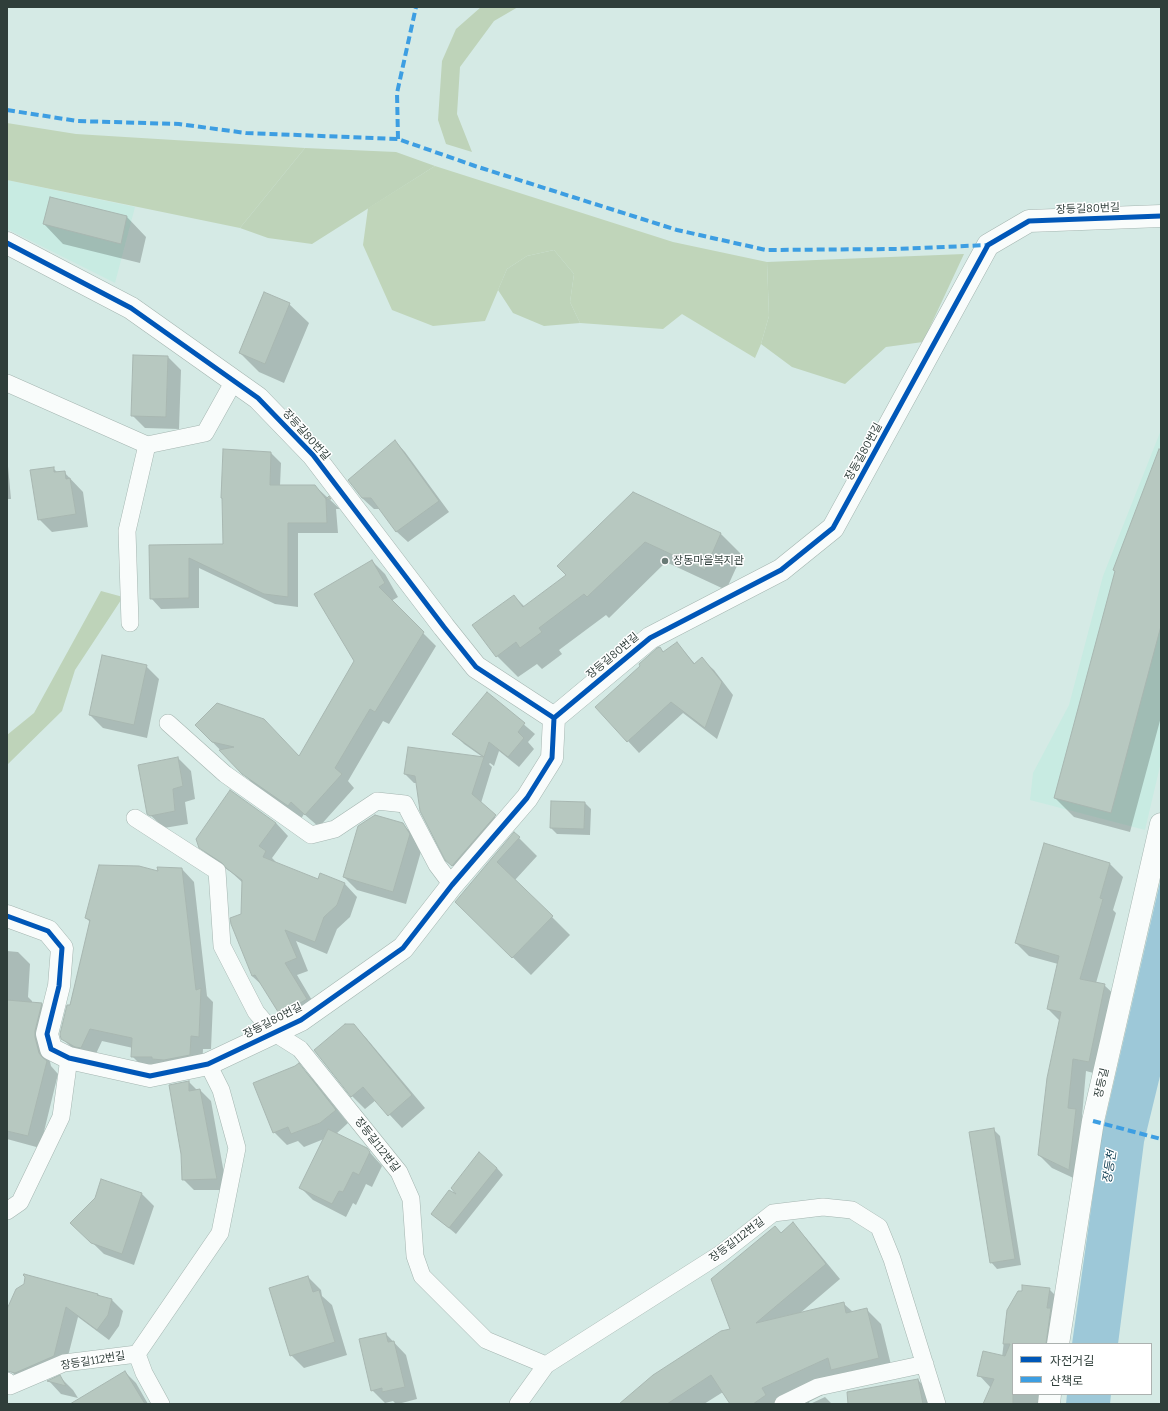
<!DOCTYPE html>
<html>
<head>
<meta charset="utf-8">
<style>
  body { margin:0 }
  #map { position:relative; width:1168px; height:1411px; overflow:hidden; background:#d5eae5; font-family:Bitter,"Noto Sans KR",serif }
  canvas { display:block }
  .frame { position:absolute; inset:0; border:8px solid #2f3e3a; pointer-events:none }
  .legend { position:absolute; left:1012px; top:1343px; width:140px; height:52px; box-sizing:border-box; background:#fff; border:1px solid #acb2b0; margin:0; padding:5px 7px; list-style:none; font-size:12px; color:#2f3e3a }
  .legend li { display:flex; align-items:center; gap:8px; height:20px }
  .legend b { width:20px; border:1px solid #acb2b0 }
</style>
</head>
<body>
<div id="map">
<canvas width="1168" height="1411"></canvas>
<div class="frame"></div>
<ul class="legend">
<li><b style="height:5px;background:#0057b8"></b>자전거길</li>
<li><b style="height:5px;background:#3d9ee2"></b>산책로</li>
</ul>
</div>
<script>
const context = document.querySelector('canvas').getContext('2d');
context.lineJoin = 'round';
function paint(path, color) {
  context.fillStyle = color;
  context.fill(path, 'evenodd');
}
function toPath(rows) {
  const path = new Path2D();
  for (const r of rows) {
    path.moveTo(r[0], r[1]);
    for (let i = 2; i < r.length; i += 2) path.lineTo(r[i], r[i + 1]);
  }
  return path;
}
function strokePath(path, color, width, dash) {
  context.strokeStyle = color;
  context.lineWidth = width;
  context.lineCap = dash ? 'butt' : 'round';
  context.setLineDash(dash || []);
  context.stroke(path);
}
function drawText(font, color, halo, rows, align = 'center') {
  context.font = font + ' Bitter,"Noto Sans KR",serif';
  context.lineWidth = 3;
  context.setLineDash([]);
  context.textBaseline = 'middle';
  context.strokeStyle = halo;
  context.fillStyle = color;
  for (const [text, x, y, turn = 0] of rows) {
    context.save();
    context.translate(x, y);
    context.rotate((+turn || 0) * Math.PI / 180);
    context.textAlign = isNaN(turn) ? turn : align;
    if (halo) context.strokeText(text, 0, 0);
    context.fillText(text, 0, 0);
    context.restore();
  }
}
paint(toPath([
  [7,180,135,207,115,283,7,229],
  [1161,430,1161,762,1145,830,1030,800,1033,773,1069,705,1103,576]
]), '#c8ebe2');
paint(toPath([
  [481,7,518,7,494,21,460,67,457,114,472,152,446,144,438,120,442,61,456,29],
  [305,148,396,152,435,166,312,244,268,238,240,228],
  [554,250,574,274,570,302,580,323,544,326,513,313,498,290,507,269,527,256],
  [964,254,923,342,886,347,845,384,792,367,761,344,769,316,767,262],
  [101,591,123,597,75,670,62,711,7,765,7,735,34,713]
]), '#bed3b9');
paint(toPath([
  [7,123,76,134,305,148,240,228,7,180],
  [435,166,673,242,767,262,769,316,761,344,755,358,682,314,663,329,580,323,570,302,574,274,554,250,527,256,507,269,485,321,433,326,392,310,363,245,368,208]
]), '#c0d5ba');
paint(toPath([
  [1161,878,1161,1072,1144,1142,1118,1344,1072,1344,1101,1138],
  [1067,1394,1111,1394,1110,1404,1066,1404]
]), '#9dc8d8');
paint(toPath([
  [50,198,127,217,146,237,140,263,63,244,44,224],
  [289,304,309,323,284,383,259,372,240,353],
  [168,357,181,370,179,429,145,428,132,415],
  [395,441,405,452,449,512,408,542,397,532,380,509,374,509,362,498],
  [1161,447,1161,717,1130,832,1074,817,1055,798,1116,572,1114,570],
  [271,453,281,463,280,486,315,486,340,509,336,509,338,533,298,533,298,607,275,604,199,568,199,608,161,609,151,598,150,546,224,545],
  [7,455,11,499,7,499],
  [53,468,58,473,64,472,83,492,88,527,52,532,39,519],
  [633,493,721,534,742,555,726,590,666,562,609,618,606,615,559,650,562,654,542,669,537,664,518,677,497,656,474,626,514,596,525,607,567,575],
  [372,561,385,574,398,597,391,601,436,646,389,724,383,721,348,781,354,788,319,827,304,814,301,819,256,787,196,725,300,757,355,661],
  [677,643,695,664,702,659,714,670,733,695,717,739,683,713,639,753,628,741,660,648,664,653],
  [146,666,159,679,147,738,103,728,90,715],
  [487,693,535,734,528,742,534,749,519,767,499,751,494,766,490,763,489,764,492,767,481,803,504,825,461,874,446,859,417,783,414,783,405,774,409,748,484,758,464,744,454,734],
  [178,758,191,771,195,799,185,802,188,824,164,828,148,813],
  [585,803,591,809,590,835,557,834,551,828],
  [276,823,288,836,272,858,278,864,318,881,321,875,345,884,357,897,350,917,337,929,327,954,296,941,308,971,297,975,319,1012,293,1027,280,1015,264,987,252,976,242,915,243,883,231,872,213,860,200,847],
  [402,824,416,837,422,848,406,904,357,890,344,877],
  [514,833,537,856,515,880,570,935,531,975,456,902],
  [1045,845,1110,864,1123,877,1113,910,1116,913,1096,983,1104,985,1118,998,1101,1075,1086,1071,1082,1116,1089,1123,1082,1182,1052,1168,1039,1155,1060,1021,1048,1009,1058,964,1029,956,1016,943],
  [182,869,194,882,207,996,213,1002,211,1049,203,1049,202,1067,145,1069,132,1056,133,1048,102,1041,93,1060,75,1051,62,1038,90,922,86,918,159,873],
  [7,951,18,952,30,964,28,997,32,1001,32,1003,42,1004,54,1016,47,1050,51,1066,58,1074,40,1148,7,1139],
  [354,1025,367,1039,425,1108,402,1128,376,1100,365,1109,352,1096,315,1051],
  [299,1065,312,1078,348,1123,336,1134,367,1149,382,1166,372,1187,366,1184,356,1205,353,1203,346,1217,313,1200,300,1187,324,1139,304,1147,298,1141,287,1145,274,1132],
  [189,1082,197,1090,200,1090,211,1101,227,1190,194,1190,183,1179],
  [994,1130,1000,1136,1021,1265,997,1269,991,1262],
  [497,1168,503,1175,456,1234,432,1214,460,1197],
  [142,1194,154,1206,134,1265,104,1254,72,1223],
  [793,1224,807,1239,840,1279,799,1314,844,1304,853,1312,866,1309,881,1324,893,1373,829,1392,809,1402,810,1404,825,1397,832,1404,731,1404,723,1392,704,1404,620,1404,732,1329,781,1233],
  [25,1275,98,1294,100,1296,112,1300,123,1311,119,1326,109,1340,78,1317,65,1368,23,1383,11,1371,7,1364,7,1311,25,1284,26,1277],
  [308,1277,321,1290,322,1296,332,1305,347,1355,304,1368,291,1355],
  [1049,1289,1062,1302,1060,1344,1013,1344,1013,1394,1043,1394,1042,1404,984,1404,991,1388,979,1375,1002,1357,1008,1310],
  [386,1334,406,1355,417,1399,398,1404,396,1404,393,1401,385,1403,372,1390],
  [125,1372,136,1383,148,1404,72,1404],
  [60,1377,73,1390,78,1398,61,1394,49,1381],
  [918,1380,931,1393,933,1404,892,1404]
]), '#0003');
const building = toPath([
  [50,197,127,216,121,244,43,224,50,197],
  [264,292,290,303,265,364,239,353,264,292],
  [133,355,168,356,166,417,131,416,133,355],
  [395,440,439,501,396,532,371,498,362,498,348,480,395,440],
  [223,449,271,452,270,485,315,485,326,499,329,496,331,499,326,499,327,523,288,523,288,597,264,594,189,558,189,598,150,599,149,545,223,544,222,498,221,498,223,449],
  [1159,449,1161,450,1161,626,1111,813,1054,798,1115,571,1113,570,1159,449],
  [54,467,54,472,65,471,66,479,70,478,76,514,38,520,30,470,54,467],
  [633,492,721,533,705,570,645,542,587,597,584,594,539,628,542,632,520,648,516,642,496,657,472,625,514,595,523,607,566,575,557,566,633,492],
  [372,560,385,583,379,587,424,632,375,712,370,709,335,768,342,774,305,815,291,802,288,806,242,774,219,750,234,747,212,742,195,725,217,703,264,719,299,756,354,661,314,594,372,560],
  [677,642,694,664,702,657,722,682,705,728,671,702,627,742,595,707,640,666,639,664,657,648,660,647,663,652,677,642],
  [102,655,147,665,134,725,89,715,102,655],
  [487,692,525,723,518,732,524,738,508,757,489,742,484,757,452,734,487,692],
  [408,747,484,757,472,794,496,815,452,866,445,860,420,811,415,776,404,774,408,747],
  [178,757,183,786,173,789,175,811,150,816,147,814,138,765,178,757],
  [230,790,276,823,259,846,266,851,263,857,318,879,320,873,345,883,337,905,324,917,315,942,285,930,297,958,285,963,307,999,280,1015,255,975,252,976,231,924,230,918,241,914,242,880,226,868,222,863,199,848,196,839,230,790],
  [551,801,585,802,584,829,550,828,551,801],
  [375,815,403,823,410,834,393,892,343,877,358,826,375,815],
  [514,832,520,837,497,862,553,916,512,958,455,902,514,832],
  [1044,843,1110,863,1100,898,1103,899,1080,979,1105,984,1089,1062,1073,1059,1068,1108,1076,1109,1069,1170,1038,1155,1047,1078,1061,1012,1047,1009,1059,956,1015,943,1044,843],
  [99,865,139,866,158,871,157,867,182,868,196,990,201,988,199,1037,191,1036,190,1055,164,1060,152,1059,152,1057,131,1057,132,1038,90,1029,81,1048,75,1047,61,1039,60,1034,67,1005,70,1005,90,920,85,918,99,865],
  [7,1000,42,1003,35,1031,35,1037,39,1053,42,1057,47,1061,28,1136,7,1131,7,1000],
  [345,1024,354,1024,412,1095,388,1116,363,1087,351,1097,314,1050,345,1024],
  [299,1063,336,1110,320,1123,291,1134,288,1127,273,1133,253,1083,295,1066,299,1063],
  [189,1081,189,1091,200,1089,217,1179,182,1180,181,1154,169,1085,189,1081],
  [994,1128,1015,1259,990,1263,969,1132,994,1128],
  [328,1129,367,1148,370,1152,359,1175,353,1172,343,1192,339,1191,332,1204,299,1188,328,1129],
  [479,1152,497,1168,449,1228,431,1214,449,1190,456,1194,451,1188,479,1152],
  [101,1179,142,1193,122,1254,91,1243,70,1223,95,1198,101,1179],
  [793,1222,826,1264,756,1323,844,1302,846,1313,867,1308,879,1358,831,1370,828,1358,762,1388,766,1395,753,1404,730,1404,711,1375,667,1404,619,1404,653,1375,721,1331,730,1329,711,1279,775,1226,781,1233,793,1222],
  [24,1274,98,1294,97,1295,112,1299,108,1315,97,1330,66,1307,54,1356,15,1373,7,1371,7,1309,16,1289,24,1284,25,1277,23,1275,24,1274],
  [308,1276,313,1292,319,1290,335,1342,290,1356,269,1288,308,1276],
  [1022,1285,1050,1288,1047,1308,1051,1308,1046,1344,1013,1344,1013,1404,983,1404,994,1379,977,1376,983,1351,1005,1356,1010,1344,1003,1344,1007,1310,1018,1291,1022,1291,1022,1285],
  [386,1333,388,1342,394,1341,405,1387,382,1392,382,1388,371,1391,359,1339,386,1333],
  [125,1371,145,1404,70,1404,125,1371],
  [60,1375,66,1386,47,1381,60,1375],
  [918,1379,923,1404,848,1404,847,1392,918,1379]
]);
paint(building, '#b7c8c0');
strokePath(building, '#a8b7b1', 1);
const service = toPath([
  [7,383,147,445],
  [130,623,127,531,147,445,205,433,234,381],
  [168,723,225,774,311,835,335,829,377,801,405,804,437,865,452,885],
  [135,818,217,871,222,946,256,1012,273,1032,300,1049,399,1172,411,1199,415,1256,422,1276,486,1340,546,1365],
  [7,1211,20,1202,61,1117,69,1058],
  [137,1354,144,1373,161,1404],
  [7,1381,10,1386,64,1363,137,1354,220,1233,237,1148,221,1090,208,1064],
  [518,1404,546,1365,722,1253,773,1213,823,1207,852,1210,879,1227,892,1259,937,1404],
  [783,1404,818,1387,925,1364]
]);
const minor = toPath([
  [7,243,131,308,258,398,313,455,444,627,476,667,554,718],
  [7,916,48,931,62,948,59,986,47,1034,51,1049,69,1058,150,1076,208,1064,301,1020,403,948,452,885,527,798,552,758,554,718,650,638,781,570,833,528,988,245,1029,221,1161,216],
  [1058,1344,1093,1121,1161,824],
  [1049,1404,1050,1394]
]);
strokePath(service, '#a4b5b0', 18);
strokePath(minor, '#a4b5b0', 23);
strokePath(service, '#f9fcfb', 17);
strokePath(minor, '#f9fcfb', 22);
strokePath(toPath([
  [7,110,77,121,179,124,246,133,398,139,475,166,677,230,766,250,897,249,988,245],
  [398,139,397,93,416,7],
  [1093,1121,1161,1139]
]), '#3d9ee2', 4, [8, 4]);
strokePath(toPath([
  [7,243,131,308,258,398,313,455,444,627,476,667,554,718],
  [7,916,48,931,62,948,59,986,47,1034,51,1049,69,1058,150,1076,208,1064,301,1020,403,948,452,885,527,798,552,758,554,718,650,638,781,570,833,528,988,245,1029,221,1161,216]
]), '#0057b8', 5);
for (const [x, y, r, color] of [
  [665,561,4,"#697a76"]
]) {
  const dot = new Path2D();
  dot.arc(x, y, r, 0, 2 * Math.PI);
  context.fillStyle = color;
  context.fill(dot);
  strokePath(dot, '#fff', 1.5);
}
drawText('11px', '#2f3e3a', '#fff', [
  ["장등길80번길",1088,209,-2],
  ["장등길80번길",306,435,48],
  ["장등길80번길",864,452,-61],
  ["장등길80번길",613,656,-40],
  ["장등길80번길",273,1021,-27],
  ["장등길",1102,1083,-77],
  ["장등길112번길",377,1145,52],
  ["장등길112번길",737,1240,-37],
  ["장등길112번길",93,1361,-9]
]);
drawText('11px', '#2f3e3a', '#fff', [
  ["장동마을복지관",673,561]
], 'left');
drawText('italic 12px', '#164356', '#fff', [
  ["장등천",1110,1167,-81]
]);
</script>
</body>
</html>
